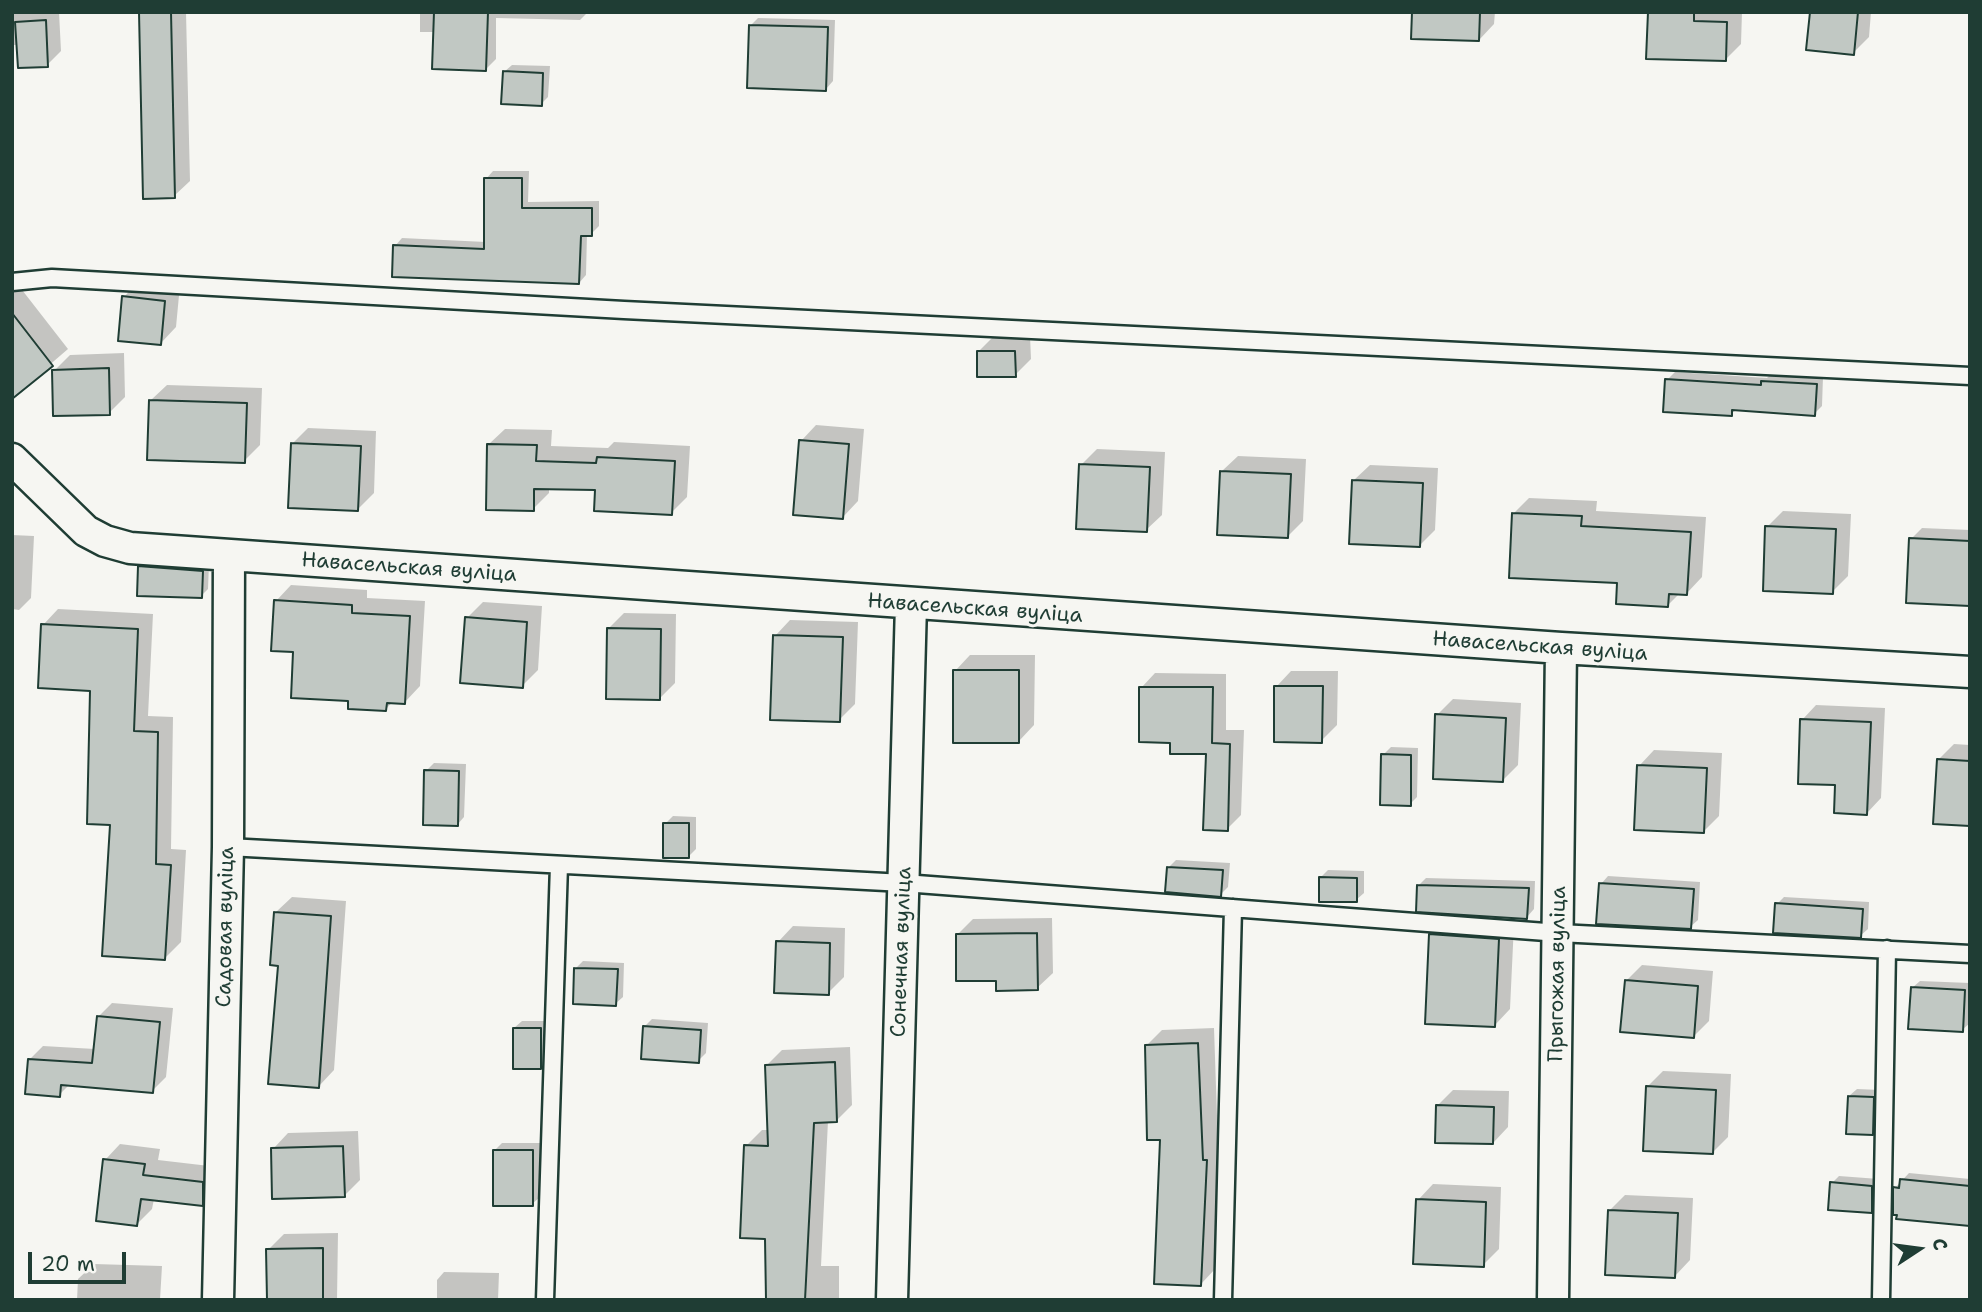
<!DOCTYPE html>
<html>
<head>
<meta charset="utf-8">
<style>
  body { margin:0 }
  #map { position:relative; width:1982px; height:1312px; overflow:hidden; background:#f6f6f2; font-family:"Shantell Sans",sans-serif }
  canvas { display:block }
  .frame { position:absolute; inset:0; border:14px solid #1f3d34; pointer-events:none }
  .north { position:absolute; left:1884px; top:1214px; width:70px; height:70px; -webkit-text-stroke:5px #f6f6f2; paint-order:stroke; rotate:77deg; font-size:19px; font-weight:700; line-height:28px; text-align:center; color:#1f3d34 }
  .north::after { content:''; display:block; margin:auto; width:24px; height:32px; background:#1f3d34; clip-path:polygon(50% 0,100% 100%,50% 72%,0 100%) }
  .scale { position:absolute; left:28px; top:1252px; width:98px; height:32px; box-sizing:border-box; border:4px solid #1f3d34; border-top:0; padding-left:9px; font-size:21px; line-height:24px; white-space:nowrap; color:#1f3d34; -webkit-text-stroke:5px #f6f6f2; paint-order:stroke }
</style>
</head>
<body>
<div id="map">
<canvas width="1982" height="1312"></canvas>
<div class="frame"></div>
<div class="north">С</div>
<div class="scale">20 m</div>
</div>
<script>
const context = document.querySelector('canvas').getContext('2d');
context.lineJoin = 'round';
function paint(path, color) {
  context.fillStyle = color;
  context.fill(path, 'evenodd');
}
function toPath(rows) {
  const path = new Path2D();
  for (const r of rows) {
    path.moveTo(r[0], r[1]);
    for (let i = 2; i < r.length; i += 2) path.lineTo(r[i], r[i + 1]);
  }
  return path;
}
function strokePath(path, color, width, dash) {
  context.strokeStyle = color;
  context.lineWidth = width;
  context.lineCap = dash ? 'butt' : 'round';
  context.setLineDash(dash || []);
  context.stroke(path);
}
function drawText(font, color, halo, rows, align = 'center') {
  context.font = font + ' "Shantell Sans",sans-serif';
  context.lineWidth = 6;
  context.setLineDash([]);
  context.textBaseline = 'middle';
  context.strokeStyle = halo;
  context.fillStyle = color;
  for (const [text, x, y, turn = 0] of rows) {
    context.save();
    context.translate(x, y);
    context.rotate((+turn || 0) * Math.PI / 180);
    context.textAlign = isNaN(turn) ? turn : align;
    if (halo) context.strokeText(text, 0, 0);
    context.fillText(text, 0, 0);
    context.restore();
  }
}
paint(toPath([
  [12,12,59,12,61,51,47,65,18,45,12,45],
  [141,12,186,12,190,181,174,196],
  [420,12,588,12,580,20,496,18,496,59,486,69,435,32,420,32],
  [1414,12,1495,12,1494,24,1479,40],
  [1569,12,1742,12,1741,44,1725,60,1650,14,1569,14],
  [1812,12,1871,12,1869,37,1853,53],
  [758,18,835,20,833,81,826,89,751,25],
  [512,65,550,66,548,97,541,104,504,72],
  [493,171,529,171,528,202,599,201,599,226,591,234,587,234,586,275,579,283,395,246,402,238,486,242,486,179],
  [12,277,68,349,18,392,12,385],
  [139,281,180,285,176,327,161,343,124,297],
  [994,336,1030,336,1031,359,1015,375,978,352],
  [124,353,125,397,109,413,54,371,70,355],
  [1675,372,1767,378,1771,374,1823,377,1822,406,1814,414,1737,409,1731,414,1667,380],
  [167,385,262,388,260,445,244,461,151,400],
  [816,425,864,429,858,501,843,517,801,441],
  [308,428,376,431,374,493,358,509,292,444],
  [505,429,552,430,551,446,608,448,614,442,690,446,687,497,671,513,597,489,549,488,549,493,533,509,489,444],
  [1097,449,1165,452,1162,515,1146,530,1081,465],
  [1238,456,1306,459,1303,521,1287,537,1222,471],
  [1370,465,1438,468,1435,530,1419,546,1354,480],
  [1529,498,1597,501,1596,511,1706,517,1702,577,1687,593,1680,593,1667,606,1619,581,1513,514],
  [1783,511,1851,514,1848,576,1832,592,1767,527],
  [1922,528,1970,530,1970,605,1911,539],
  [12,535,34,536,31,598,19,610,12,609],
  [147,559,209,564,208,589,201,596,140,567],
  [291,585,367,590,367,598,425,601,420,686,405,702,393,701,386,709,350,699,295,650,276,601],
  [483,602,542,606,538,670,522,686,467,618],
  [58,609,153,614,148,716,173,717,171,849,186,850,181,942,165,958,112,823,91,689,43,625],
  [624,613,676,614,675,683,660,698,608,629],
  [790,620,858,622,855,704,839,720,775,636],
  [970,655,1035,655,1034,725,1019,741,955,671],
  [1291,671,1338,671,1337,725,1321,741,1276,687],
  [1155,673,1226,674,1226,730,1244,730,1241,815,1227,829,1208,752,1172,741,1141,688],
  [1453,699,1521,703,1518,765,1503,780,1437,715],
  [1816,705,1885,708,1881,798,1867,813,1837,784,1802,720],
  [1954,744,1970,745,1970,824,1938,760],
  [1391,747,1418,748,1417,797,1410,804,1383,755],
  [1654,750,1722,753,1719,816,1704,831,1639,766],
  [434,763,466,764,464,817,457,825,426,771],
  [673,816,696,817,696,849,688,857,665,824],
  [1176,860,1230,863,1228,887,1220,895,1168,868],
  [1328,870,1364,871,1364,893,1356,900,1320,878],
  [1608,876,1700,882,1698,920,1690,927,1601,884],
  [1426,878,1535,881,1534,909,1527,917,1418,886],
  [292,897,346,901,334,1070,319,1086,280,965,276,912],
  [1784,897,1869,902,1868,929,1860,936,1777,904],
  [1052,918,1053,973,1037,988,998,979,957,935,973,919],
  [1447,919,1514,924,1510,1009,1495,1025,1431,934],
  [793,926,845,928,844,977,828,993,778,942],
  [583,961,624,963,623,997,615,1004,576,968],
  [1642,965,1713,971,1709,1021,1693,1037,1626,981],
  [1920,981,1970,983,1970,1023,1962,1030,1912,988],
  [112,1003,173,1008,166,1077,152,1091,70,1084,59,1095,29,1060,43,1046,95,1049,98,1017],
  [652,1019,708,1023,706,1053,698,1061,644,1027],
  [522,1021,547,1021,547,1060,540,1068,514,1028],
  [1214,1028,1218,1145,1222,1145,1216,1268,1201,1284,1162,1138,1146,1046,1162,1030],
  [850,1047,852,1105,836,1121,828,1121,821,1266,839,1266,839,1300,768,1300,767,1237,746,1146,762,1130,769,1130,766,1066,782,1050],
  [1663,1071,1731,1074,1728,1137,1712,1153,1647,1087],
  [1857,1089,1881,1090,1880,1126,1873,1133,1849,1096],
  [1453,1090,1509,1091,1508,1127,1493,1143,1437,1106],
  [358,1131,360,1180,344,1196,273,1149,288,1133],
  [502,1143,540,1143,540,1197,532,1204,494,1151],
  [120,1144,160,1149,158,1160,218,1167,218,1188,202,1204,154,1199,152,1209,137,1224,105,1160],
  [1909,1173,1970,1179,1970,1224,1895,1188],
  [1839,1176,1879,1179,1879,1204,1871,1211,1832,1183],
  [1433,1184,1501,1187,1499,1249,1483,1265,1418,1200],
  [1625,1195,1693,1198,1690,1260,1675,1276,1609,1211],
  [338,1233,337,1300,268,1300,268,1250,284,1234],
  [94,1264,162,1266,160,1300,77,1300,78,1279],
  [444,1272,499,1273,498,1300,437,1300,437,1280]
]), '#0003');
const building = toPath([
  [139,12,171,12,175,198,143,199,139,12],
  [434,12,488,12,486,71,432,69,434,12],
  [1412,12,1480,12,1479,41,1411,39,1412,12],
  [1648,12,1694,12,1694,21,1727,22,1726,61,1646,59,1648,12],
  [1810,12,1858,12,1854,55,1806,50,1810,12],
  [46,20,48,67,18,68,15,22,46,20],
  [749,25,828,27,826,91,747,88,749,25],
  [503,71,543,73,542,106,501,104,503,71],
  [484,178,522,178,522,208,592,208,592,236,581,236,579,284,392,277,393,245,484,249,484,178],
  [122,296,165,301,161,345,118,341,122,296],
  [12,313,53,366,12,399,12,313],
  [977,351,1015,351,1016,377,977,377,977,351],
  [109,368,110,415,53,416,52,370,109,368],
  [1665,379,1761,385,1761,381,1817,384,1815,416,1732,410,1732,416,1663,412,1665,379],
  [149,400,247,403,245,463,147,460,149,400],
  [799,440,849,444,843,519,793,515,799,440],
  [291,443,361,446,358,511,288,508,291,443],
  [487,444,537,445,536,461,596,463,597,457,675,461,672,515,594,511,595,490,534,489,534,511,486,510,487,444],
  [1079,464,1150,467,1147,532,1076,529,1079,464],
  [1220,471,1291,474,1288,538,1217,535,1220,471],
  [1352,480,1423,483,1420,547,1349,544,1352,480],
  [1512,513,1582,516,1581,526,1691,532,1687,595,1669,594,1668,607,1616,604,1617,583,1509,578,1512,513],
  [1765,526,1836,529,1833,594,1763,591,1765,526],
  [1909,538,1970,541,1970,606,1906,603,1909,538],
  [138,566,203,571,202,598,137,596,138,566],
  [274,600,352,605,352,613,410,616,405,704,387,703,386,711,348,709,348,701,291,698,293,652,271,651,274,600],
  [465,617,527,622,523,688,460,683,465,617],
  [41,624,138,629,134,731,158,732,156,864,171,865,165,960,102,956,110,825,87,824,90,691,38,688,41,624],
  [607,628,661,629,660,700,606,699,607,628],
  [773,635,843,637,840,722,770,720,773,635],
  [953,670,1019,670,1019,743,953,743,953,670],
  [1274,686,1323,686,1322,743,1274,742,1274,686],
  [1139,687,1213,687,1212,743,1230,744,1228,831,1203,830,1206,754,1170,754,1170,743,1139,742,1139,687],
  [1435,714,1506,718,1503,782,1433,779,1435,714],
  [1800,719,1871,722,1867,815,1834,813,1835,785,1798,784,1800,719],
  [1381,754,1411,755,1411,806,1380,805,1381,754],
  [1937,759,1970,761,1970,826,1933,824,1937,759],
  [1637,765,1707,768,1704,833,1634,830,1637,765],
  [424,770,459,771,458,826,423,825,424,770],
  [663,823,689,823,689,858,663,858,663,823],
  [1167,867,1223,870,1221,897,1165,892,1167,867],
  [1319,877,1357,878,1357,902,1319,902,1319,877],
  [1599,883,1694,889,1691,929,1596,924,1599,883],
  [1417,885,1529,888,1527,919,1416,912,1417,885],
  [1775,903,1863,909,1861,938,1773,933,1775,903],
  [274,912,331,916,319,1088,268,1084,278,966,270,965,274,912],
  [1037,933,1038,990,996,991,996,981,956,981,956,934,1037,933],
  [1429,934,1499,939,1495,1027,1425,1024,1429,934],
  [776,941,830,943,829,995,774,993,776,941],
  [574,968,618,969,616,1006,573,1004,574,968],
  [1625,980,1698,986,1694,1038,1620,1032,1625,980],
  [1911,987,1965,990,1963,1032,1908,1029,1911,987],
  [97,1016,160,1022,153,1093,61,1085,60,1097,25,1094,28,1059,92,1063,97,1016],
  [643,1026,701,1030,699,1063,641,1059,643,1026],
  [513,1028,541,1028,541,1069,513,1069,513,1028],
  [1198,1043,1203,1160,1207,1160,1201,1286,1154,1284,1160,1140,1147,1140,1145,1045,1198,1043],
  [835,1062,837,1122,814,1123,805,1300,766,1300,765,1239,740,1238,744,1145,768,1146,765,1065,835,1062],
  [1646,1086,1716,1090,1713,1154,1643,1151,1646,1086],
  [1848,1096,1874,1097,1873,1135,1846,1134,1848,1096],
  [1436,1105,1494,1107,1493,1144,1435,1143,1436,1105],
  [343,1146,345,1197,272,1199,271,1148,343,1146],
  [493,1150,533,1150,533,1206,493,1206,493,1150],
  [103,1159,145,1164,143,1175,203,1182,203,1206,141,1199,137,1226,96,1221,103,1159],
  [1900,1179,1970,1186,1970,1226,1896,1219,1897,1215,1893,1215,1893,1187,1899,1188,1900,1179],
  [1830,1182,1872,1186,1872,1213,1828,1210,1830,1182],
  [1416,1199,1486,1202,1484,1267,1413,1264,1416,1199],
  [1608,1210,1678,1213,1675,1278,1605,1275,1608,1210],
  [323,1248,323,1300,267,1300,266,1249,323,1248]
]);
paint(building, '#c1c8c3');
strokePath(building, '#1f3d34', 2);
const service = toPath([
  [12,282,52,278,624,310,1970,376],
  [228,847,904,883,1559,933,1970,954],
  [545,1300,559,865],
  [1223,1300,1233,908],
  [1881,1300,1887,949]
]);
const minor = toPath([
  [12,459,86,531,105,541,130,548,1561,648,1970,672],
  [218,1300,228,847,229,555],
  [892,1300,911,604],
  [1553,1300,1561,648]
]);
strokePath(service, '#1f3d34', 21);
strokePath(minor, '#1f3d34', 35);
strokePath(service, '#f6f6f2', 16);
strokePath(minor, '#f6f6f2', 30);
drawText('21px', '#1f3d34', '#f6f6f2', [
  ["Навасельская вуліца",409,568,4],
  ["Навасельская вуліца",975,609,4],
  ["Навасельская вуліца",1540,647,4],
  ["Садовая вуліца",226,927,-89],
  ["Сонечная вуліца",902,952,-88],
  ["Прыгожая вуліца",1558,974,-89]
]);
</script>
</body>
</html>
